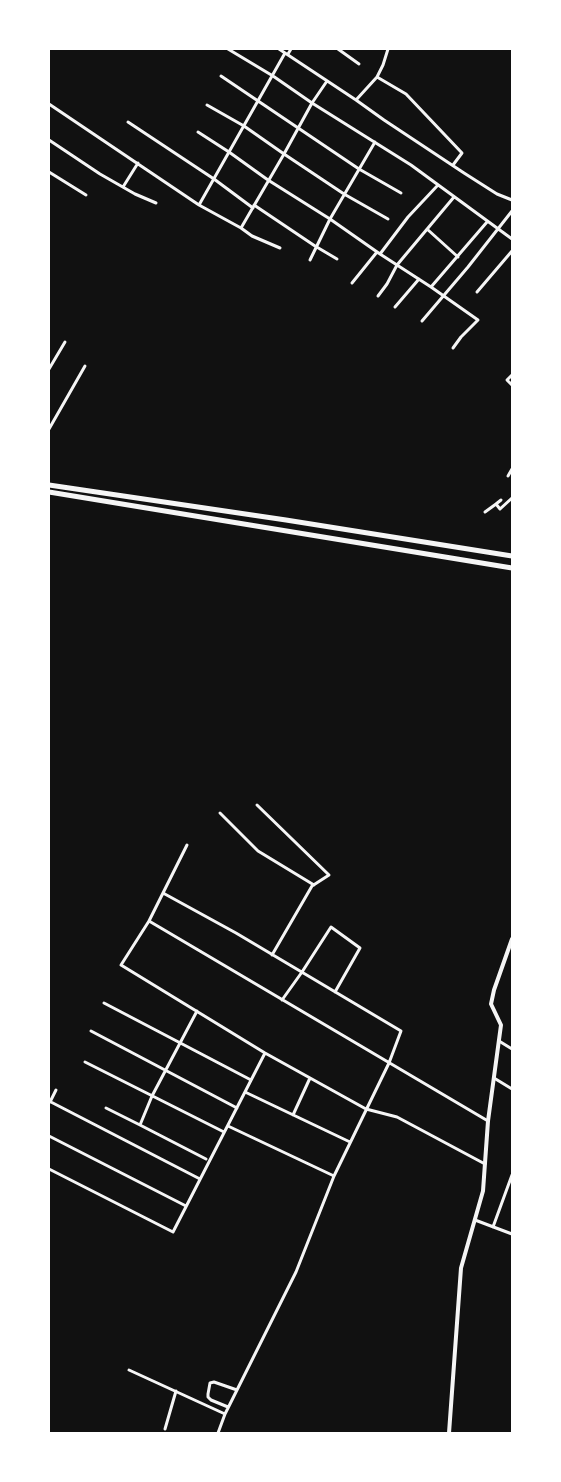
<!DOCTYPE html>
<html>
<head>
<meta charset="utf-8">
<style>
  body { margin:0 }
  #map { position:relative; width:561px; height:1482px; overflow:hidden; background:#111; font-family:"Roboto Condensed",sans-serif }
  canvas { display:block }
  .frame { position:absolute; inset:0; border:50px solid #fff; pointer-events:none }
</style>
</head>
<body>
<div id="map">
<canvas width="561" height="1482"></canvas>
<div class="frame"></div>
</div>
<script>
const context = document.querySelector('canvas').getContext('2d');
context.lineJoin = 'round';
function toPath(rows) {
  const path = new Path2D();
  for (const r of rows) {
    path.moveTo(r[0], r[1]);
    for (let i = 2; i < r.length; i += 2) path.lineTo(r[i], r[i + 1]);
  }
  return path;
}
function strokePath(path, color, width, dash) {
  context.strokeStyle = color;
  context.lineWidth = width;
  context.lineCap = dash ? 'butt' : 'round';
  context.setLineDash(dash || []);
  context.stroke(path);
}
strokePath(toPath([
  [228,49,273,76,312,103,411,165,512,239],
  [279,49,356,100],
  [338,49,359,64],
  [288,54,291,49],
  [221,76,359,169,401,193],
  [377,77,383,65,388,49],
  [327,81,312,103,284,154,344,194,388,219],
  [49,104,199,205,241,228,252,236,280,248],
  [207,105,244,126,284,154,241,228],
  [128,122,214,179,253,208],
  [198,132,229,152,268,180,330,219,310,260],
  [49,140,100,174,135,194,156,203],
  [375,142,330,219,380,254],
  [453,165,462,153,406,94,377,77,356,100,384,120,464,173,497,194,512,200],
  [49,172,86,195],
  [123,187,138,163],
  [199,205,285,53],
  [254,205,315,246,337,259],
  [427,229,458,257],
  [352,283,377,252],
  [431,287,397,265,454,197],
  [477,292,512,251],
  [378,296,387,284,397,265,380,254,408,217,438,185],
  [395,307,419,279],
  [422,321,468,267,512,211],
  [453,348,461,337,478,320,431,287,487,222],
  [49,369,65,342],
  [512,375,507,380,512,385],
  [49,429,85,366],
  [508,476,512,469],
  [496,504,501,500],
  [485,512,496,504,500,509,512,498],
  [257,805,329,875,312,886,272,955],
  [220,813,258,851,314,885],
  [187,845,149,921,488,1121],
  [163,893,236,933,401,1031,389,1063,334,1176,228,1126],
  [149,921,121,965,265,1053,366,1109,397,1117,485,1164],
  [282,1000,302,972,331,927,360,948,335,992],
  [104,1003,251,1080],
  [91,1031,237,1108],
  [499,1041,512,1049],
  [85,1062,224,1132],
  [494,1078,512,1089],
  [245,1092,350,1142],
  [49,1101,200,1179],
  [50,1102,56,1090],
  [106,1108,140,1125,152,1096,197,1011],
  [293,1115,310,1078],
  [140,1125,206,1159],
  [49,1136,186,1206],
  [49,1169,173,1232,265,1053],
  [475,1220,512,1234],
  [493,1227,512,1175],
  [129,1370,225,1414],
  [228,1407,211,1400,208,1397,208,1394,210,1383,214,1382,237,1390],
  [165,1429,176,1391],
  [218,1433,225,1414,296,1272,334,1176]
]), '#f5f5f5', 3);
strokePath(toPath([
  [449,1433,461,1268,483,1191,488,1121,501,1025,491,1004,494,990,512,939]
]), '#f5f5f5', 4);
strokePath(toPath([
  [49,485,286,520,512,556],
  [49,492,512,568]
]), '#f5f5f5', 5);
</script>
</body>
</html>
